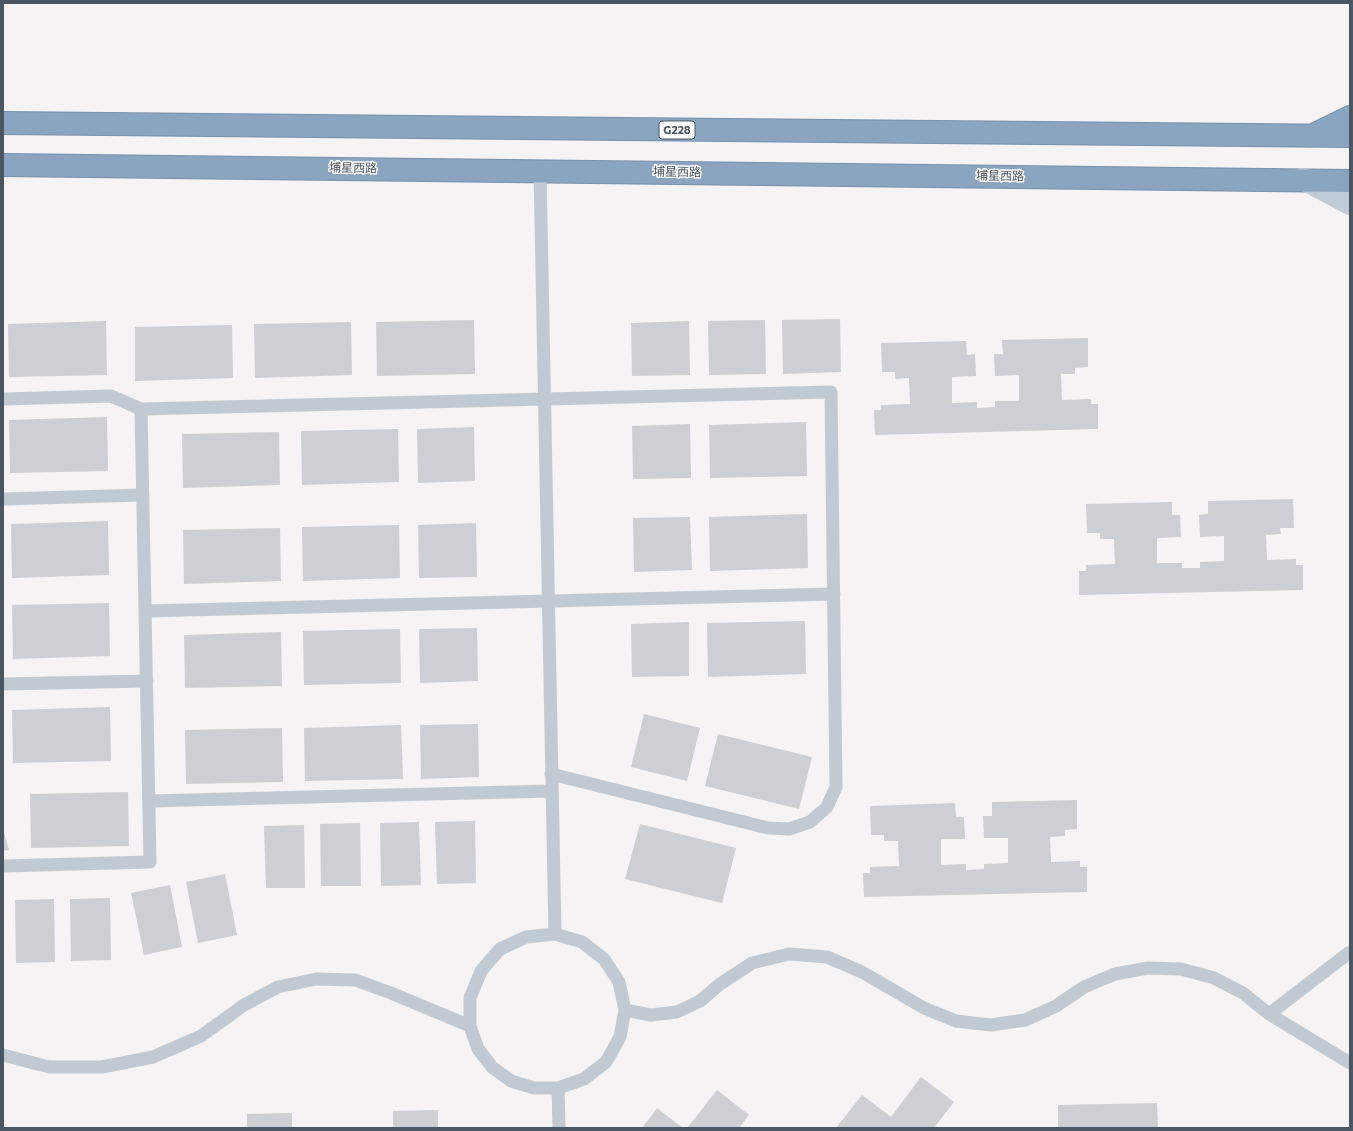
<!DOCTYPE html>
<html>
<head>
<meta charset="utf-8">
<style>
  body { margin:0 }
  #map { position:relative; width:1353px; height:1131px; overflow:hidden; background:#f5f3f3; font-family:Commissioner,sans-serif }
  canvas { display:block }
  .frame { position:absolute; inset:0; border:4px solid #4a5661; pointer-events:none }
</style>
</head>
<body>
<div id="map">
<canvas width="1353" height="1131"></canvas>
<div class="frame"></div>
</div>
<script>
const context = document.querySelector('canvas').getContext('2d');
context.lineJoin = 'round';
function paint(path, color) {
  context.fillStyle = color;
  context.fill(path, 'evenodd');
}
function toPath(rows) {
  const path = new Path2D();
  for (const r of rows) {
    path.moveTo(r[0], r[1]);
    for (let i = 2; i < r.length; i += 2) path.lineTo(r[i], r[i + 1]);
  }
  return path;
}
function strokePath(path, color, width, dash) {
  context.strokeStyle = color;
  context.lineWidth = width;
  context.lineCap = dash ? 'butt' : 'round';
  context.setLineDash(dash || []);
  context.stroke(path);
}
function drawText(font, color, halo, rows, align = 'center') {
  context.font = font + ' Commissioner,"Noto Sans SC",sans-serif';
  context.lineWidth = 3;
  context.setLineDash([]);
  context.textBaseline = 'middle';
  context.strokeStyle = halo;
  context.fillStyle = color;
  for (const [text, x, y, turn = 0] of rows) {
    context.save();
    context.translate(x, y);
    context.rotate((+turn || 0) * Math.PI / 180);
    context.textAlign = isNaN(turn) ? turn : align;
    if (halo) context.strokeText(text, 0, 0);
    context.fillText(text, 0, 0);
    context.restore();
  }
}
paint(toPath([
  [840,319,841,372,783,374,782,320],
  [474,320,475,374,377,376,376,322],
  [765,320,766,374,709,375,708,321],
  [106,321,107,375,9,377,8,324],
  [689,321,690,375,632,376,631,323],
  [351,322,352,375,255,378,254,324],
  [232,325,233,378,135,381,135,327],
  [1088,338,1088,367,1075,368,1075,374,1061,374,1062,400,1091,399,1091,404,1098,404,1098,429,875,435,874,410,881,410,881,405,910,404,909,378,895,379,895,372,882,372,881,343,966,341,967,355,975,354,976,376,952,377,952,403,977,402,977,408,995,407,995,401,1019,401,1019,375,995,376,994,354,1003,354,1002,340],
  [107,417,108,471,10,473,9,420],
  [806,422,807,476,710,478,709,425],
  [690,424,691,478,633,479,632,426],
  [474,427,475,481,418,483,417,429],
  [398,429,399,482,302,485,301,431],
  [279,432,280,485,183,488,182,434],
  [1293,499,1294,528,1280,528,1281,534,1266,535,1267,560,1296,559,1296,565,1303,565,1303,590,1079,595,1079,571,1086,571,1086,565,1115,564,1114,539,1100,539,1100,533,1087,533,1086,504,1172,502,1172,515,1180,515,1181,537,1157,538,1157,563,1182,563,1182,568,1200,568,1200,562,1224,561,1224,536,1200,537,1199,515,1208,514,1208,501],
  [807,514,808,568,710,571,709,517],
  [690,517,692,570,634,572,633,518],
  [108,521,109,575,12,578,11,524],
  [476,523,477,577,419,578,418,525],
  [399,525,400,578,303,581,302,527],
  [280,528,281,581,184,584,183,530],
  [109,603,110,656,13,659,12,605],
  [805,621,806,674,708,677,707,623],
  [689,622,689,676,632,677,631,624],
  [477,628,478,681,420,683,419,629],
  [400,629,401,683,304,685,303,631],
  [281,632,282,686,185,688,184,635],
  [110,707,111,761,13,763,12,710],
  [644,714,700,728,687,781,631,767],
  [478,724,479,777,421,779,420,725],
  [401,725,403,779,305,781,304,728],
  [282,728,283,782,186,784,185,730],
  [718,734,812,757,799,809,705,786],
  [128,792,129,846,31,848,30,794],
  [1077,800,1077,829,1065,830,1065,836,1050,837,1051,862,1080,861,1080,867,1087,867,1087,892,864,897,863,873,870,873,870,867,899,866,898,841,884,841,884,835,871,835,870,806,955,803,956,817,964,817,965,839,941,839,941,865,966,864,966,870,984,869,984,864,1008,863,1008,838,984,838,983,816,992,816,992,802],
  [475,821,476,883,437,884,435,822],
  [419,822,421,885,381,886,380,823],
  [360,823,361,886,321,886,320,824],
  [640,824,736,848,722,903,625,879],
  [304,825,305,888,266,888,264,826],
  [3,829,9,850,3,851],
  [225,874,237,935,198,943,186,882],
  [170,885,182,947,144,955,131,893],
  [110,898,111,960,71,961,70,899],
  [54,899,55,962,16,963,15,900],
  [921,1077,954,1102,934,1128,836,1128,862,1095,891,1117],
  [717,1090,749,1115,739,1128,687,1128],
  [1157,1103,1158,1128,1058,1128,1058,1105],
  [657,1108,683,1128,642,1128],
  [438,1110,438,1128,393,1128,393,1111],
  [292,1113,292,1128,247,1128,247,1114]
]), '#cdcfd5');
const highway = toPath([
  [3,123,1350,136],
  [1317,133,1350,117],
  [3,165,1350,181]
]);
strokePath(highway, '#7690ad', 24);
strokePath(toPath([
  [540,170,555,934],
  [3,399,111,396,141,409],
  [3,499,143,495],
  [145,611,834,594],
  [3,684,147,681],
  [149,801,552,791],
  [3,866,150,862,141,409,831,392,836,787,827,807,810,822,789,829,768,828,551,774],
  [625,1010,651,1015,677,1012,700,1001,720,984,752,963,789,954,827,957,862,972,924,1008,956,1021,991,1025,1025,1020,1056,1006,1084,987,1115,974,1148,968,1181,969,1214,978,1243,993,1269,1014,1350,1063],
  [1269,1014,1350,952],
  [3,1055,49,1067,102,1067,153,1057,201,1036,244,1005,278,987,316,979,355,980,391,993,470,1026,478,1049,492,1067,511,1081,534,1088,558,1088,584,1079,606,1062,620,1037,625,1010,619,982,604,959,582,942,555,934,526,937,500,949,481,971,470,998,470,1026],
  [558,1088,559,1128]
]), '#c1cad2', 13);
strokePath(toPath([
  [1303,179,1350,204]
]), '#c1cbd6', 22);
strokePath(highway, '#8ba5c1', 22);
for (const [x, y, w] of [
  [677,130,36]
]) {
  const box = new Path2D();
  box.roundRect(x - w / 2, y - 9, w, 18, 3);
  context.fillStyle = '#fff';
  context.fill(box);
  strokePath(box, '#4a5661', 1);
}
drawText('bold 11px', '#4a5661', null, [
  ["G228",677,130]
]);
drawText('12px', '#4a5661', '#fff', [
  ["埔星西路",353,168,1],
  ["埔星西路",677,172,1],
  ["埔星西路",1000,176,1]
]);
</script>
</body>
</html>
